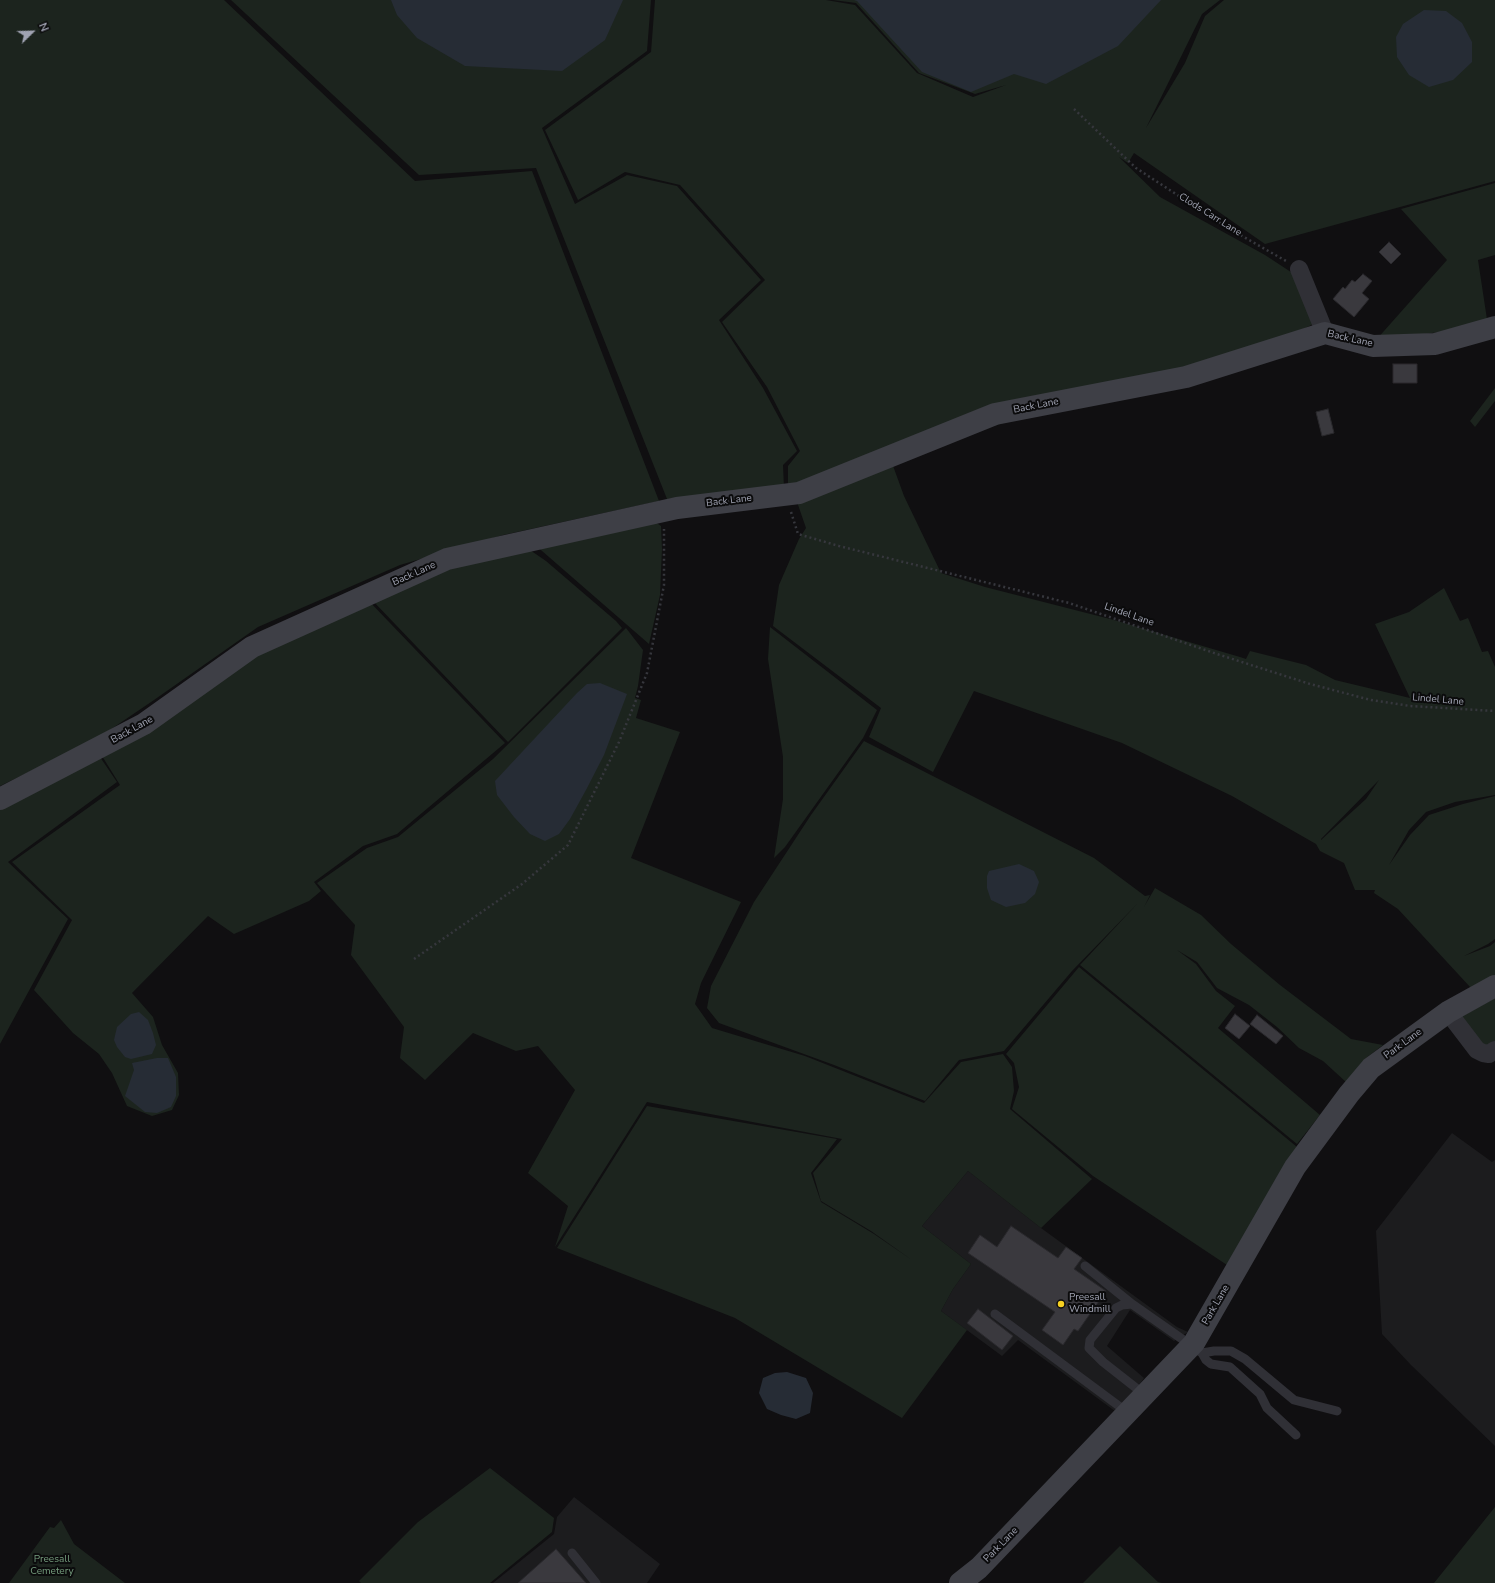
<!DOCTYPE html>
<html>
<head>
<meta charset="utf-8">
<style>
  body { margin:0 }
  #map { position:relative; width:1495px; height:1583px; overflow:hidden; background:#100f11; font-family:"Nunito Sans",sans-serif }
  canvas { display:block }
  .north { position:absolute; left:12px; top:12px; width:40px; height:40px; -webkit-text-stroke:3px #0b0b0c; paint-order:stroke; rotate:67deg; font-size:11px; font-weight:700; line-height:16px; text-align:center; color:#a0a3b2 }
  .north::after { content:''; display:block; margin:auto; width:14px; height:18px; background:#a0a3b2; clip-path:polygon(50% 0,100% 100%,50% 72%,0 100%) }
</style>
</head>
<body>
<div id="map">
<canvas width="1495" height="1583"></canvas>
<div class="north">N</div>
</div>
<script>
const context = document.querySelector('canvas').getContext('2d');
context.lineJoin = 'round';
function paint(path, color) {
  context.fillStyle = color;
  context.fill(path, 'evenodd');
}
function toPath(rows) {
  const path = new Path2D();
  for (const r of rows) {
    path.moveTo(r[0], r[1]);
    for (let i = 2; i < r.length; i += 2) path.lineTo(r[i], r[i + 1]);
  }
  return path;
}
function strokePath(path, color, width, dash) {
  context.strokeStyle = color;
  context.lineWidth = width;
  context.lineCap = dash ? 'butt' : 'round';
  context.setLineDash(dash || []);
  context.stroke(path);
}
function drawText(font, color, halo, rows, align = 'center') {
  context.font = font + ' "Nunito Sans",sans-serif';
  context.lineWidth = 4;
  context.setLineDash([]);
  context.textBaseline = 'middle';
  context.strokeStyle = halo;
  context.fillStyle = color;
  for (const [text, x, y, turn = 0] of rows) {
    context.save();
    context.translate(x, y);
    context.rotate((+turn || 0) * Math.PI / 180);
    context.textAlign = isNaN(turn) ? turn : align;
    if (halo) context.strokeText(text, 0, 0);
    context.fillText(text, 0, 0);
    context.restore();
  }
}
paint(toPath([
  [1452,1133,1492,1162,1495,1160,1495,1446,1411,1365,1382,1334,1376,1231],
  [968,1171,1041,1228,1177,1327,1188,1332,1174,1341,1130,1310,1107,1346,1144,1378,1119,1414,1018,1340,1002,1356,941,1311,953,1289,971,1264,922,1226],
  [574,1497,660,1564,647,1583,493,1583,554,1534,557,1517]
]), '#1c1c1e');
paint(toPath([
  [0,0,224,0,415,181,532,171,659,501,503,535,400,565,258,627,154,700,95,740,0,786],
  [231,0,651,0,647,51,542,128,575,204,627,175,677,186,761,280,719,320,763,388,797,451,783,465,784,488,667,499,536,168,419,175],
  [655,0,826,0,855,5,917,73,973,97,1006,85,975,94,919,73,856,3,833,0,1220,0,1202,14,1146,128,1185,63,1205,16,1224,0,1495,0,1495,181,1265,244,1134,153,1128,163,1119,157,1160,197,1265,255,1297,276,1315,323,1294,334,788,489,788,466,800,451,767,387,722,322,765,280,680,185,625,172,578,200,545,130,651,52],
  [1495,183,1495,255,1478,260,1488,326,1376,340,1447,260,1401,209],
  [1495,388,1495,401,1475,427,1470,421],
  [892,463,904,496,941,573,985,587,1114,620,1240,657,1246,659,1250,651,1306,665,1335,680,1410,698,1375,624,1409,612,1444,588,1460,621,1468,618,1482,652,1488,651,1495,667,1495,795,1455,802,1426,812,1409,830,1389,865,1410,835,1429,815,1463,804,1495,796,1495,939,1488,944,1464,956,1490,946,1495,942,1495,977,1471,988,1398,909,1374,893,1375,890,1355,890,1344,863,1320,851,1316,844,1232,796,1122,743,974,691,933,772,869,737,881,708,773,626,779,585,799,539,806,528,796,499],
  [1379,780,1366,799,1321,840,1321,839],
  [651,519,661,526,662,549,660,595,649,644,534,544],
  [527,548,546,561,616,621,622,628,508,742,372,600,437,566],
  [367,599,505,743,397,834,363,846,314,882,321,891,309,901,234,934,208,916,132,993,153,1017,162,1045,178,1073,179,1095,172,1110,152,1116,127,1106,112,1073,99,1054,73,1033,34,990,72,920,12,862,120,785,102,756,266,645],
  [770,627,877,710,863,738,785,847,774,858,783,799,783,757,768,659],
  [626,628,643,650,638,686,635,698,641,700,636,718,680,732,631,858,741,902,701,983,695,1004,712,1028,805,1056,924,1103,961,1062,1003,1054,1012,1067,1014,1091,1010,1109,1092,1179,1041,1228,968,1171,922,1226,971,1264,953,1289,941,1311,967,1330,902,1418,735,1318,557,1248,647,1106,837,1139,811,1173,821,1202,874,1234,912,1260,871,1231,821,1201,813,1173,842,1139,647,1102,555,1247,568,1206,528,1173,575,1090,538,1046,516,1051,473,1033,425,1080,400,1058,404,1027,351,955,355,925,317,883,367,848,398,837,493,759],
  [864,741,1094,858,1145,896,1150,895,1144,907,1155,888,1201,915,1231,944,1280,985,1351,1039,1383,1045,1366,1058,1346,1082,1323,1061,1299,1048,1277,1027,1249,1005,1217,988,1197,962,1177,950,1196,964,1216,991,1235,1006,1218,1028,1320,1115,1297,1144,1080,965,1138,903,1072,971,1004,1051,959,1060,925,1101,834,1065,719,1023,707,1008,711,986,754,902,811,815],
  [100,757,117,782,8,862,68,919,0,1044,0,804],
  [1079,967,1297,1147,1230,1267,1093,1176,1012,1109,1019,1087,1014,1063,1006,1054],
  [1495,998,1495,1042,1487,1047,1478,1041,1461,1017],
  [490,1468,554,1518,552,1532,490,1583,361,1583,359,1581,418,1522],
  [1495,1507,1495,1583,1434,1583],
  [61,1520,74,1544,125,1583,9,1583,50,1527,54,1528],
  [1120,1546,1158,1582,1162,1583,1083,1583]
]), '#1c241e');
paint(toPath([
  [391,0,623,0,605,40,562,71,465,66,417,38,397,15],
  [854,0,1161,0,1118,46,1046,84,1014,74,971,92,922,72,857,1],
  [1424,10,1446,11,1462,23,1472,42,1472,62,1453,80,1429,87,1409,75,1397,57,1396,37,1403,24],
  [600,683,627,694,604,755,586,790,570,819,559,834,545,841,530,834,514,817,497,795,495,781,577,693,587,684],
  [1019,864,1034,871,1039,882,1035,894,1025,903,1006,907,991,900,987,888,987,876,989,871],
  [139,1012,148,1020,153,1033,156,1045,152,1054,131,1059,125,1057,117,1047,114,1040,117,1027,131,1014],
  [157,1058,168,1058,176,1077,176,1096,171,1107,157,1113,145,1112,125,1096,134,1070,132,1063],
  [787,1372,806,1378,813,1393,810,1413,796,1419,781,1415,767,1409,759,1393,763,1378,775,1373]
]), '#262c35');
const building = toPath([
  [1389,242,1401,254,1391,264,1379,252,1389,242],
  [1363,274,1372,281,1362,293,1369,299,1354,317,1333,299,1343,287,1345,289,1352,280,1355,282,1363,274],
  [1393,364,1417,364,1417,383,1393,383,1393,364],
  [1328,409,1334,433,1322,436,1316,412,1328,409],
  [1235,1014,1250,1026,1239,1039,1225,1028,1235,1014],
  [1257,1015,1283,1036,1276,1044,1250,1024,1257,1015],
  [1011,1226,1058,1258,1066,1247,1082,1258,1074,1269,1106,1291,1078,1331,1074,1329,1063,1345,1042,1330,1055,1312,968,1253,980,1235,997,1247,1011,1226],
  [978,1309,1013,1336,1002,1350,967,1323,978,1309],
  [556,1549,586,1583,518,1583,556,1549]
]);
paint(building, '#3a393e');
strokePath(building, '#2a292d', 1);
strokePath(toPath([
  [1074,109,1136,168,1228,228,1286,261],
  [791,512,798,534,839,546,1069,603,1217,654,1310,684,1371,700,1410,706,1495,711],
  [414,959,522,884,568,845,619,742,647,673,664,585,664,529]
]), '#36373d', 2.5, [2, 3]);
strokePath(toPath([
  [1085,1266,1132,1304],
  [995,1314,1127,1412],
  [1202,1353,1206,1360,1211,1364,1230,1367,1260,1394,1267,1408,1296,1435],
  [1145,1395,1103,1362,1089,1348,1090,1340,1116,1308,1122,1305,1132,1304,1202,1353,1214,1351,1231,1351,1245,1359,1294,1400,1337,1411],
  [572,1553,596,1583]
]), '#303036', 9);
strokePath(toPath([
  [1299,269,1325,333],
  [1448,1012,1477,1050,1483,1053,1489,1054,1495,1050]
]), '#303036', 18);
strokePath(toPath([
  [0,799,144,724,252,647,447,559,677,508,799,493,995,414,1186,377,1325,333,1373,346,1435,344,1495,327],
  [960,1583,979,1568,1194,1343,1295,1167,1349,1094,1371,1068,1448,1012,1495,986]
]), '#3e3f46', 22);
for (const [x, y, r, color] of [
  [1061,1304,4,"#f7d122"]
]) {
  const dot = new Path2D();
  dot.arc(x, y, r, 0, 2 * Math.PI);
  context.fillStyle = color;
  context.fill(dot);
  strokePath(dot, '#0b0b0c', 1.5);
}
drawText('10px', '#a0a3b2', '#0b0b0c', [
  ["Clods Carr Lane",1210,215,32],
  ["Back Lane",1350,339,13],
  ["Back Lane",1036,406,-11],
  ["Back Lane",729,501,-7],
  ["Back Lane",414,574,-24],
  ["Lindel Lane",1129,615,19],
  ["Lindel Lane",1438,700,5],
  ["Back Lane",132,730,-29],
  ["Park Lane",1403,1044,-36],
  ["Park Lane",1216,1305,-60],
  ["Park Lane",1001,1545,-46]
]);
drawText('10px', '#a0a3b2', '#0b0b0c', [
  ["Preesall",1069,1298],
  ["Windmill",1069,1310]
], 'left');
drawText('10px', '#769e7f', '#0b0b0c', [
  ["Preesall",52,1560],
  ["Cemetery",52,1572]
]);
</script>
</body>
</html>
